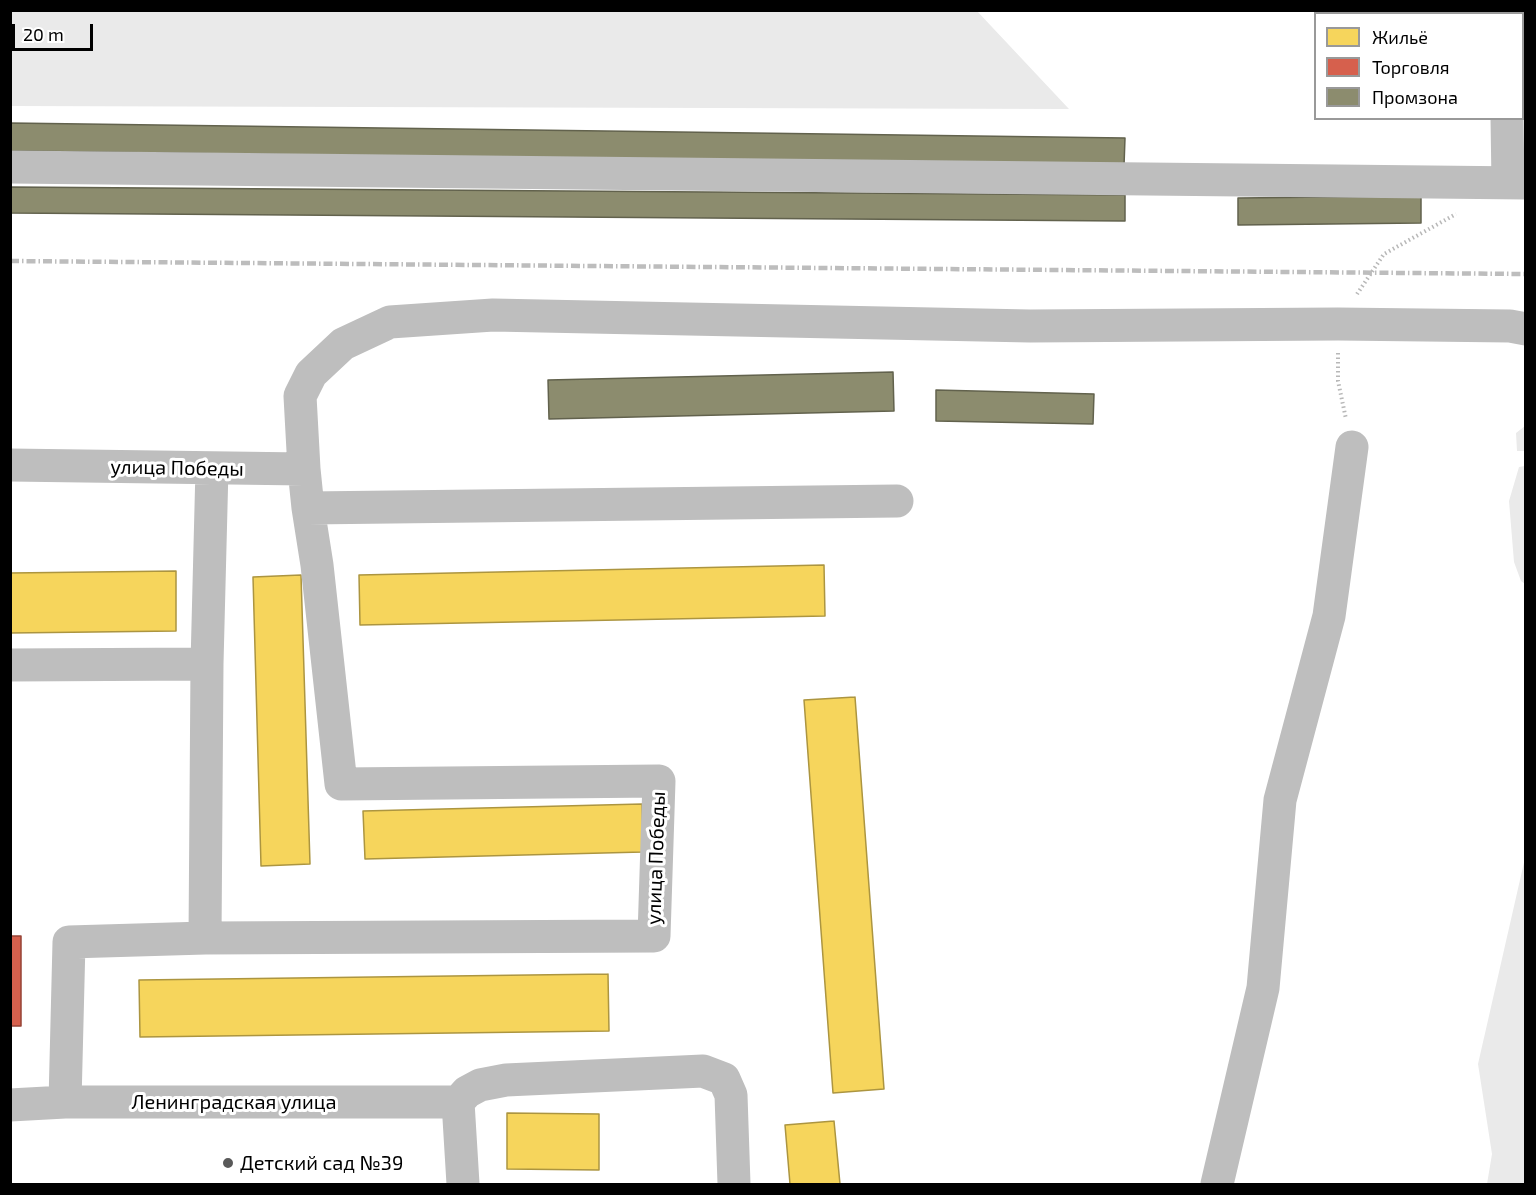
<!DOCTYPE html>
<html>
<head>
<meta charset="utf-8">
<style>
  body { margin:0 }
  #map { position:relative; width:1536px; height:1195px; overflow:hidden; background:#fff; font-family:"Exo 2",sans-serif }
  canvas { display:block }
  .frame { position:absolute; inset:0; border:12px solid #000; pointer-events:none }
  .legend { position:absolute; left:1314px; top:12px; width:210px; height:108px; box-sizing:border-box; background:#fff; border:2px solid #999; margin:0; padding:8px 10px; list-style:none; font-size:18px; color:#000 }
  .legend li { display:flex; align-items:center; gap:12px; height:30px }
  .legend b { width:30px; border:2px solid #999 }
  .scale { position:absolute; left:12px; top:24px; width:81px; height:27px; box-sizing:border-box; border:3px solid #000; border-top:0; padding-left:8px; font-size:18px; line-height:21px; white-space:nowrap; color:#000; -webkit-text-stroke:4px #fff; paint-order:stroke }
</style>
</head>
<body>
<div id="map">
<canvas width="1536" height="1195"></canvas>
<div class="frame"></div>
<ul class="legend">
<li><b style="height:16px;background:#f6d55c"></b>Жильё</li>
<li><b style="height:16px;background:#d6604d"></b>Торговля</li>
<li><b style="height:16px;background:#8c8c6e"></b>Промзона</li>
</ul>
<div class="scale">20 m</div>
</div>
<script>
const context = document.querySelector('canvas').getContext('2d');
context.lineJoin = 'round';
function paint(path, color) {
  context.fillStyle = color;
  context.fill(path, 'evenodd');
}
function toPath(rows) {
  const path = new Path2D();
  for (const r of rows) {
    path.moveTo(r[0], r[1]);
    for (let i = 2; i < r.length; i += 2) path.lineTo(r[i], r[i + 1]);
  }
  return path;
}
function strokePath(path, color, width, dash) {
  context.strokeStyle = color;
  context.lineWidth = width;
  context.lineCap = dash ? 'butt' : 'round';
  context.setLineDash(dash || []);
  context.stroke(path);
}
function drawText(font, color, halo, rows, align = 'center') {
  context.font = font + ' "Exo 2",sans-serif';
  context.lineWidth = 6;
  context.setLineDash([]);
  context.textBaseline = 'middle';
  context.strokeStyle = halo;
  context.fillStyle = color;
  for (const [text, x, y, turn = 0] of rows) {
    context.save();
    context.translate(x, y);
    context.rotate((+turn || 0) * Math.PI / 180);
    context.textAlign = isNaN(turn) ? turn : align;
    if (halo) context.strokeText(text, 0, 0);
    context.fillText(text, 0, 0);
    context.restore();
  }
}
paint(toPath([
  [977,11,1069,109,11,106,11,11],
  [1525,426,1525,451,1517,451,1516,433],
  [1525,466,1526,466,1525,584,1521,581,1514,562,1509,501,1519,467],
  [1525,858,1525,1184,1487,1184,1492,1154,1478,1064]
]), '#eaeaea');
const homes = toPath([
  [824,565,825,616,360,625,359,575,824,565],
  [176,571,176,631,10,633,10,573,176,571],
  [301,575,310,864,261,866,253,577,301,575],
  [855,697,884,1089,833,1093,804,700,855,697],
  [642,804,643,852,365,859,363,811,642,804],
  [608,974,609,1031,140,1037,139,980,608,974],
  [507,1113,599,1114,599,1170,507,1169,507,1113],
  [834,1121,840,1184,790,1184,785,1125,834,1121]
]);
paint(homes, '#f6d55c');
strokePath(homes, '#ac9540', 1.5);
const shops = toPath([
  [10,936,21,936,21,1026,10,1026,10,936]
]);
paint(shops, '#d6604d');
strokePath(shops, '#964336', 1.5);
const industry = toPath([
  [10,123,1125,138,1124,166,10,151,10,123],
  [10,187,1125,195,1125,221,10,213,10,187],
  [1421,196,1421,223,1238,225,1238,198,1421,196],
  [893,372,894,411,549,419,548,380,893,372],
  [936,390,1094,394,1093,424,936,421,936,390]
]);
paint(industry, '#8c8c6e');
strokePath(industry, '#62624d', 1.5);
strokePath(toPath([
  [1357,294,1384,254,1456,214],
  [1338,353,1338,381,1346,419]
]), '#b8b8b8', 4, [1.5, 3]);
strokePath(toPath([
  [1509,14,1509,10],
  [1507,118,1508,183],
  [10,167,1526,183],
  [10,465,304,469,308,508,897,501],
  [304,469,300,396,311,374,343,344,390,322,493,315,1030,326,1338,324,1510,326,1526,329],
  [10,665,207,664],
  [205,938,654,936,659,781,341,784,317,565,308,508],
  [65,1102,69,942,205,938,207,664,212,468],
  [458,1102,467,1092,480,1085,506,1080,703,1071,724,1079,731,1095,734,1184],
  [458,1102,463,1184],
  [10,1105,65,1102,458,1102],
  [1217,1184,1263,988,1280,800,1329,616,1352,447]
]), '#bebebe', 33);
strokePath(toPath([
  [10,261,1526,274]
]), '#bdbdbd', 4.5, [9, 3, 1.5, 3]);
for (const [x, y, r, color] of [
  [228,1163,6,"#595959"]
]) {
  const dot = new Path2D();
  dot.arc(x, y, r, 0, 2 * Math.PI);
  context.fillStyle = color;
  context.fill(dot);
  strokePath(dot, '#fff', 2);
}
drawText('20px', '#000', '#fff', [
  ["улица Победы",177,468,1],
  ["улица Победы",656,858,-88],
  ["Ленинградская улица",234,1102]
]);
drawText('20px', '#000', '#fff', [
  ["Детский сад №39",240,1163]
], 'left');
</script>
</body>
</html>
